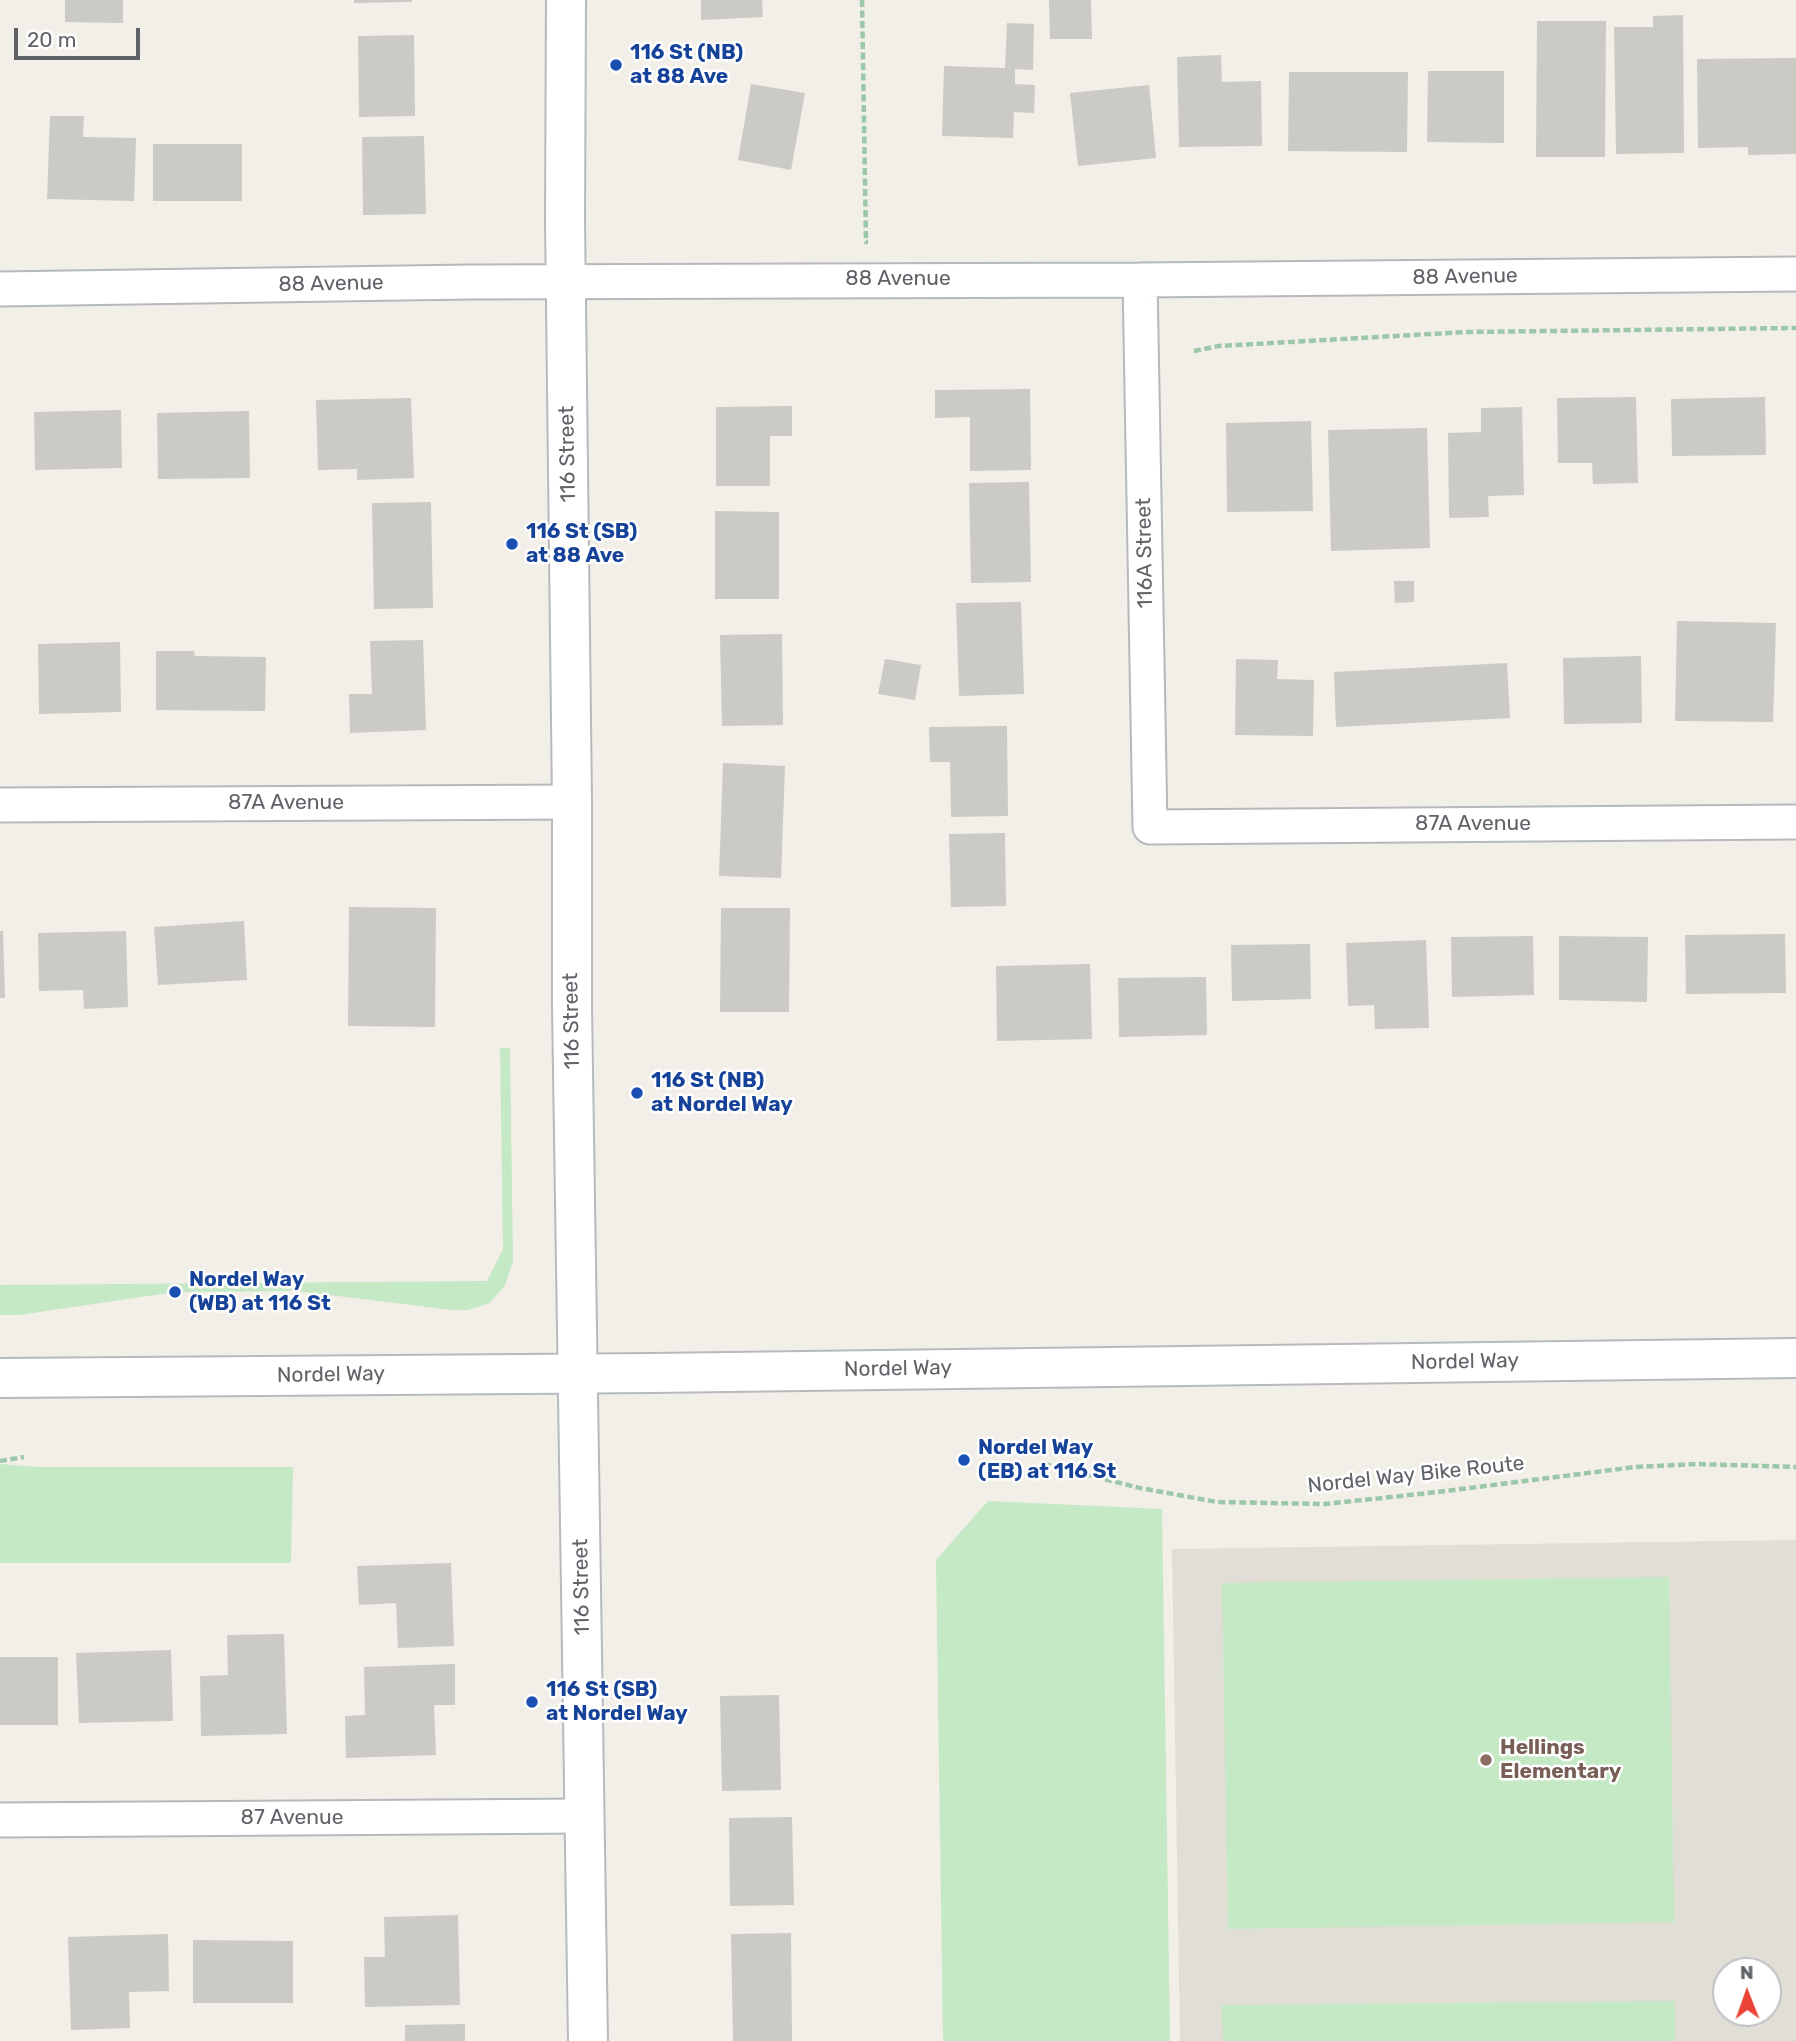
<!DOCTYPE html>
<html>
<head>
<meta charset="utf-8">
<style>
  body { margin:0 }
  #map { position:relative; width:1796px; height:2041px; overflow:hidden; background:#f1efe8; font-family:Rubik,sans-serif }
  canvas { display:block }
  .north { position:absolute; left:1712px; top:1957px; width:70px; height:70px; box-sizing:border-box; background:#fff; border:2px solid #bfc1c3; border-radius:50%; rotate:359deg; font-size:19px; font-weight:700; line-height:28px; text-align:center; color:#5f6368 }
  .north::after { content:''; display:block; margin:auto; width:24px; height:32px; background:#ea4335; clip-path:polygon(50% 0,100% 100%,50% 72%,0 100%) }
  .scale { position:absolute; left:14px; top:28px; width:126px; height:32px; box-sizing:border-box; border:4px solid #5f6368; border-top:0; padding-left:9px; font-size:21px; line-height:24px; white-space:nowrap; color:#5f6368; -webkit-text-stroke:5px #fff; paint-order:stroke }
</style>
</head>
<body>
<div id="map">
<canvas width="1796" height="2041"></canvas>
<div class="north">N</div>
<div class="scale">20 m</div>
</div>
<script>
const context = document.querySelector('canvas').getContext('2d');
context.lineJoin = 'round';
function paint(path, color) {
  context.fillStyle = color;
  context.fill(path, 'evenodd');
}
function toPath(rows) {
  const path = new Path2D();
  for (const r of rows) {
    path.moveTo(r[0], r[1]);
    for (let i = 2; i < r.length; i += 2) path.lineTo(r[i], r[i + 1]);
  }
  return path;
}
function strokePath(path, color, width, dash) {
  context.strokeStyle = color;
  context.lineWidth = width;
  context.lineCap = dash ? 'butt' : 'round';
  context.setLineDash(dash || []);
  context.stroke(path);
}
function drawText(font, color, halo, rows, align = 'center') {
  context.font = font + ' Rubik,sans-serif';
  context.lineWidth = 5;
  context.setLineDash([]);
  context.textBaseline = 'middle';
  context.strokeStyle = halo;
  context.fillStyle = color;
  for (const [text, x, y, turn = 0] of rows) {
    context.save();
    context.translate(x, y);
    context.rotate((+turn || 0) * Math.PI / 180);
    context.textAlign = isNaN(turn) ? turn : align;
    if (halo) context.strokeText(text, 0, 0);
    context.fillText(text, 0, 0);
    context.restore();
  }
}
paint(toPath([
  [1796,1540,1796,2041,1180,2041,1172,1549],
  [1726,1971,1768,1971,1768,2013,1726,2013]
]), '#e1ded6');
paint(toPath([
  [500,1048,510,1048,513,1261,505,1285,490,1303,468,1310,452,1310,297,1291,175,1292,19,1315,0,1315,0,1285,487,1281,503,1249],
  [0,1464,36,1467,293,1467,291,1563,0,1563],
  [988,1501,1162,1509,1170,2041,943,2041,936,1560],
  [1669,1577,1674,1922,1228,1929,1222,1583],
  [1675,2001,1675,2041,1223,2041,1222,2005]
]), '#c5e8c5');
paint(toPath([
  [65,0,123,0,123,23,65,22],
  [354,0,412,0,412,2,354,3],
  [701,0,762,0,763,17,701,20],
  [1049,0,1091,0,1092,39,1050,39],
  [1683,15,1684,153,1616,154,1614,27,1653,27,1653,16],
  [1537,21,1606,21,1605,157,1536,157],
  [1007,23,1034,24,1033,70,1015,69,1015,84,1035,85,1034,113,1014,112,1013,138,942,136,944,66,1005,68],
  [414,35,415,116,359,117,358,36],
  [1221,55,1222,82,1261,81,1262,146,1179,147,1177,57],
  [1796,58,1796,154,1748,155,1748,147,1698,148,1697,59],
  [1428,71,1504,71,1504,143,1427,142],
  [1289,72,1408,72,1407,152,1288,151],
  [751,84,805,93,791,170,738,160],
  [1149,85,1156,158,1078,166,1070,93],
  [50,116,84,116,83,137,136,138,134,201,47,199],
  [424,136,426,214,363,215,362,137],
  [153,144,242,144,242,201,153,201],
  [1030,389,1031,470,970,471,970,417,935,418,935,390],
  [1636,397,1638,483,1593,484,1592,463,1558,463,1557,398],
  [1765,397,1766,455,1672,456,1671,399],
  [411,398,414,478,357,480,357,469,318,470,316,400],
  [792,406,792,436,770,436,770,486,716,486,716,407],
  [1522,407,1524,495,1488,496,1489,517,1449,518,1448,433,1481,432,1481,408],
  [121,410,122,468,35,470,34,412],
  [249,411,250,478,158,479,157,413],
  [1311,421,1313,511,1227,512,1226,423],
  [1427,428,1430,548,1331,551,1328,430],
  [1029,482,1031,582,971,583,969,483],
  [431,502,433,608,374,609,372,503],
  [715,511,779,512,779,599,715,599],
  [1394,581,1414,581,1414,602,1395,603],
  [1021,602,1024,694,959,696,956,603],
  [1677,621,1776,623,1773,722,1675,721],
  [782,634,783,725,722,726,720,635],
  [423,640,426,730,350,733,349,694,372,694,370,641],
  [120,642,121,712,39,714,38,644],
  [156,651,194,651,195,656,266,657,265,711,156,710],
  [1641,656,1642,723,1564,724,1563,658],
  [885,659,921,665,915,700,878,694],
  [1236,659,1278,660,1277,679,1314,680,1313,736,1235,735],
  [1507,663,1510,718,1336,727,1334,672],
  [1007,726,1008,816,951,817,950,762,930,762,929,727],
  [723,763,785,766,781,878,719,876],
  [1005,833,1006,906,951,907,949,834],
  [349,907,436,908,435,1027,348,1026],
  [721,908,790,908,789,1012,720,1012],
  [244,921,247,980,158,985,154,927],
  [0,931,3,931,5,998,0,998],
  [126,931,128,1007,84,1009,83,990,39,991,38,933],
  [1785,934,1786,993,1686,994,1685,935],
  [1533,936,1534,995,1452,997,1451,937],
  [1559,936,1648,937,1647,1002,1559,1000],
  [1426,940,1429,1028,1375,1029,1374,1005,1348,1006,1346,943],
  [1310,944,1311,999,1232,1001,1231,945],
  [1090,964,1092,1039,997,1041,996,966],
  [1206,977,1207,1035,1119,1037,1118,978],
  [451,1563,454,1646,398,1648,396,1603,359,1605,357,1566],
  [284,1634,287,1734,201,1736,200,1676,228,1675,227,1635],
  [171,1650,173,1721,79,1723,76,1653],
  [0,1657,58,1657,58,1725,0,1725],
  [455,1664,455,1705,434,1705,436,1755,346,1758,345,1716,365,1715,364,1667],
  [779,1695,781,1790,722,1791,720,1696],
  [792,1817,794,1905,730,1906,729,1818],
  [458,1915,460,2005,365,2007,364,1957,385,1957,384,1917],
  [791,1933,792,2041,733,2041,731,1934],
  [168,1934,169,1991,129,1992,130,2028,71,2030,68,1937],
  [193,1940,293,1941,293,2003,193,2003],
  [465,2024,465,2041,405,2041,405,2025]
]), '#cccac5');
const street = toPath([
  [1140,280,1150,827,1796,822],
  [0,289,470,282,1140,280,1796,274],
  [0,805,572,802],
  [0,1820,584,1816]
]);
const secondary = toPath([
  [566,0,565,220,572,802,572,1006,588,2041],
  [0,1378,652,1373,1796,1358]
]);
strokePath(street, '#b5b8bc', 37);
strokePath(secondary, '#b6babf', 42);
strokePath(toPath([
  [862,0,866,242,868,242],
  [1194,351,1219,346,1466,332,1796,328],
  [0,1461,24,1457],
  [1044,1464,1140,1488,1217,1502,1325,1504,1438,1492,1635,1467,1697,1464,1796,1467]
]), '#9cc7a9', 4.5, [7, 3.5]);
strokePath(street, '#fff', 33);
strokePath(secondary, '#fff', 38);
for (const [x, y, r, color] of [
  [616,65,7,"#1a4fb4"],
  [512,544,7,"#1a4fb4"],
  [637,1093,7,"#1a4fb4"],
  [175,1292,7,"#1a4fb4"],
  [964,1460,7,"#1a4fb4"],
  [532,1702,7,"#1a4fb4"],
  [1486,1760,7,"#8d6e63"]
]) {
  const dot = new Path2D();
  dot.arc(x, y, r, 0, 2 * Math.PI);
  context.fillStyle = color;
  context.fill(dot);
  strokePath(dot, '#fff', 2.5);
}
drawText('bold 21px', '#164399', '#fff', [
  ["116 St (NB)",630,53],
  ["at 88 Ave",630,77],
  ["116 St (SB)",526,532],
  ["at 88 Ave",526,556],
  ["116 St (NB)",651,1081],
  ["at Nordel Way",651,1105],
  ["Nordel Way",189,1280],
  ["(WB) at 116 St",189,1304],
  ["Nordel Way",978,1448],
  ["(EB) at 116 St",978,1472],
  ["116 St (SB)",546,1690],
  ["at Nordel Way",546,1714]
], 'left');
drawText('21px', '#5f6368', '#fff', [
  ["88 Avenue",1465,277,-1],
  ["88 Avenue",898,279],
  ["88 Avenue",331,284,-1],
  ["116 Street",568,454,-91],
  ["116A Street",1145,553,-91],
  ["87A Avenue",286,803],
  ["87A Avenue",1473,824],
  ["116 Street",572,1021,-91],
  ["Nordel Way",1465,1362,-1],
  ["Nordel Way",898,1369,-1],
  ["Nordel Way",331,1375,-1],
  ["Nordel Way Bike Route",1416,1475,-6],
  ["116 Street",582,1587,-91],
  ["87 Avenue",292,1818]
]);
drawText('bold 21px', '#785e54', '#fff', [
  ["Hellings",1500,1748],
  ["Elementary",1500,1772]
], 'left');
</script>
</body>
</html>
